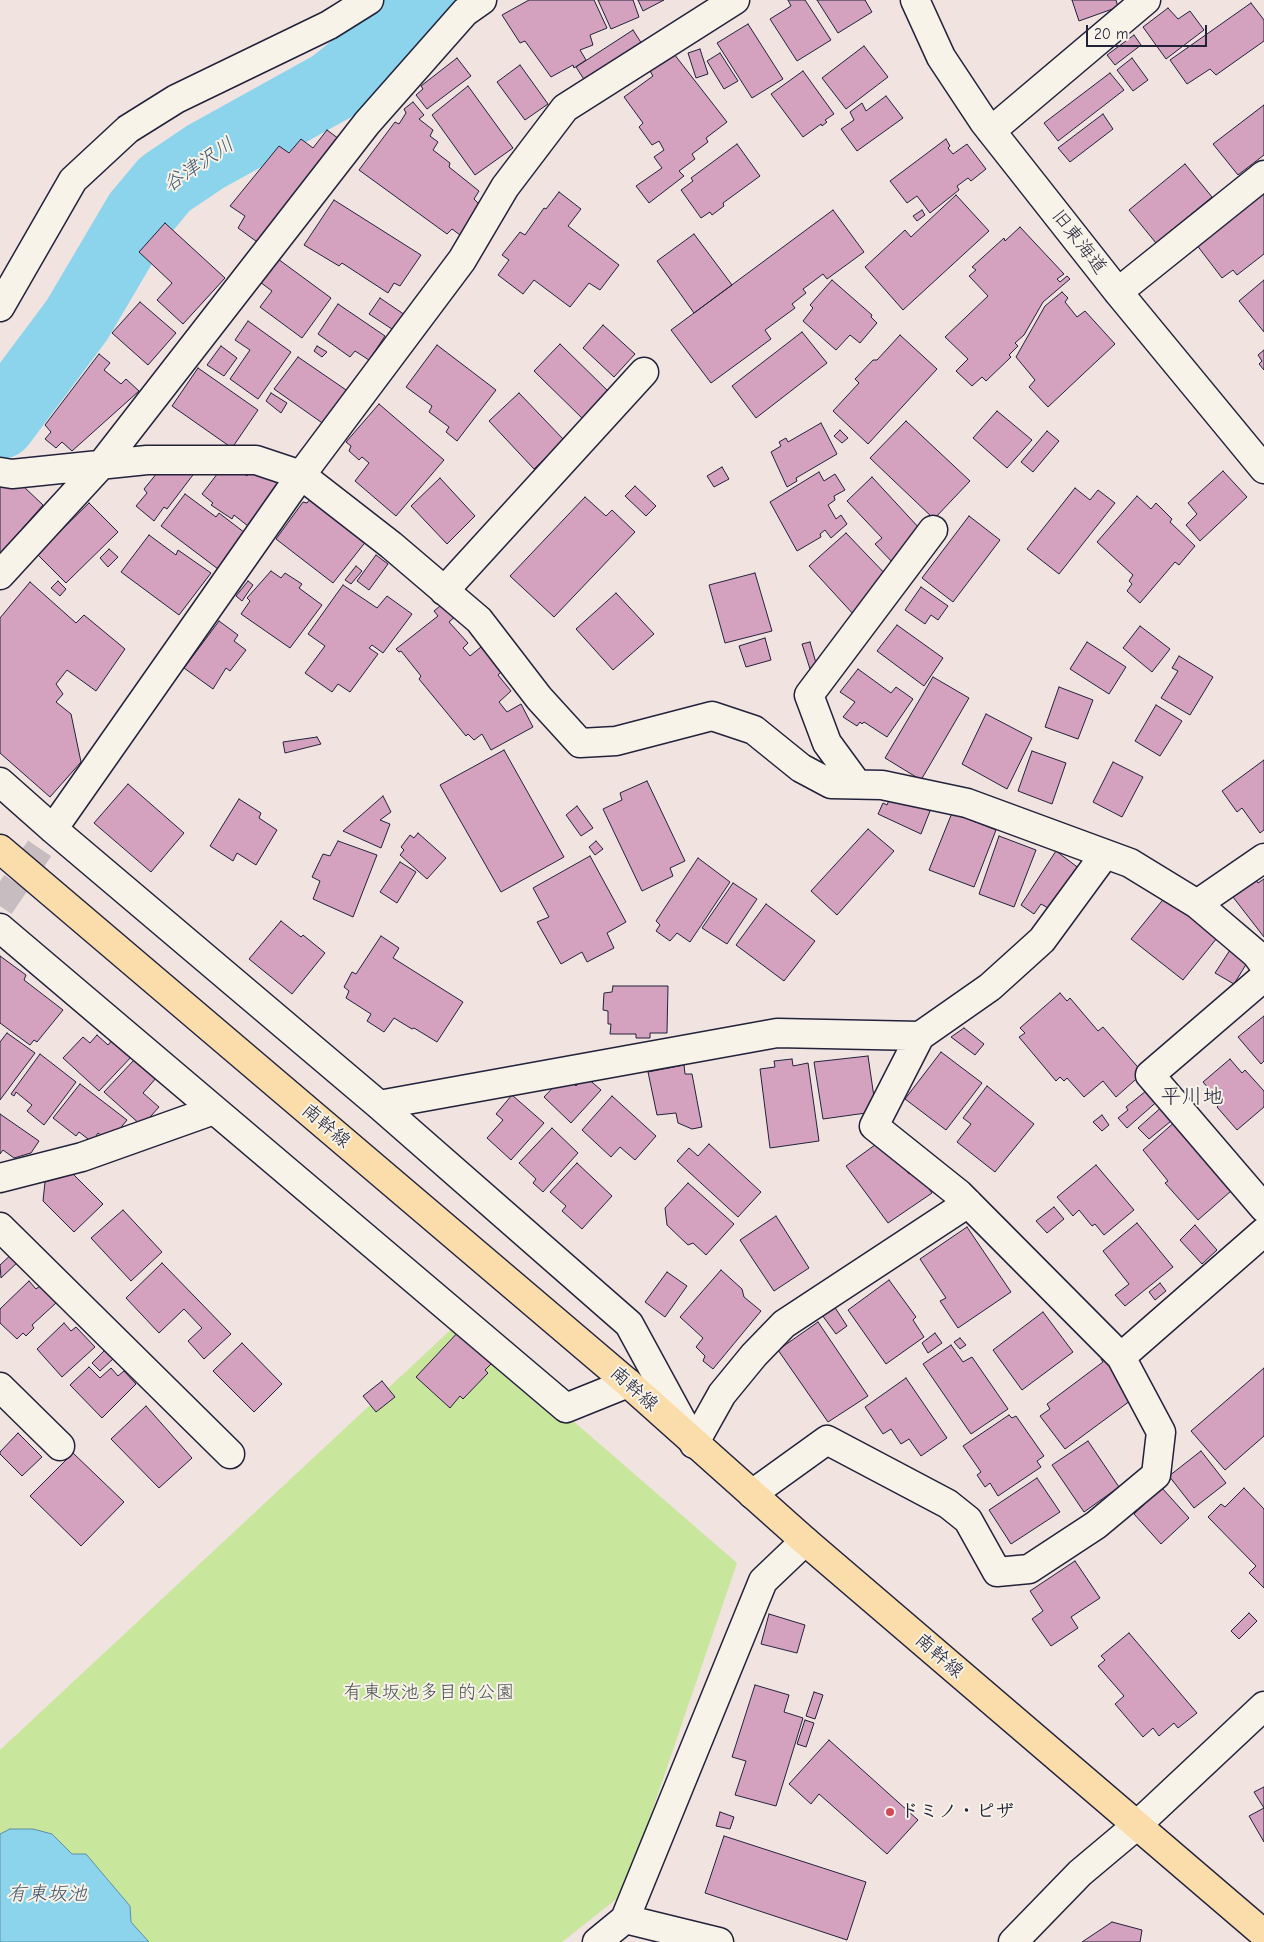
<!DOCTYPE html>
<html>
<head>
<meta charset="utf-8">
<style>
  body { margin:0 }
  #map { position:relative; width:1264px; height:1942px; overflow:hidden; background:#f0e3e0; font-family:"Comic Neue",sans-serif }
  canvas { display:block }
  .scale { position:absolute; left:1086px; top:25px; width:121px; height:22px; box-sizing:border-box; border:2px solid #22223b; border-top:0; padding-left:6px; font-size:15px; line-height:18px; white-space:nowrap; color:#22223b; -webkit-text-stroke:4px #f7f3e8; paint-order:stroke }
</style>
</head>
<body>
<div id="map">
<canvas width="1264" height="1942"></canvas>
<div class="scale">20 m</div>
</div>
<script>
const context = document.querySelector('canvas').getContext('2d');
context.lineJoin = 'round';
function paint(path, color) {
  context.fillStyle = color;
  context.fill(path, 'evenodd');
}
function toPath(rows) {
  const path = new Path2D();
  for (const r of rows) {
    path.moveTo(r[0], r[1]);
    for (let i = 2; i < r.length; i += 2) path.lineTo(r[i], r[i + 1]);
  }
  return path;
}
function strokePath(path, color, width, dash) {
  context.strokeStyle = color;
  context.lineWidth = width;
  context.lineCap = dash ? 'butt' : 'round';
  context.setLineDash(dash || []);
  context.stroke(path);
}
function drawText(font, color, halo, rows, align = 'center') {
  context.font = font + ' "Comic Neue","Klee One",sans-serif';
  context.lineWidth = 4;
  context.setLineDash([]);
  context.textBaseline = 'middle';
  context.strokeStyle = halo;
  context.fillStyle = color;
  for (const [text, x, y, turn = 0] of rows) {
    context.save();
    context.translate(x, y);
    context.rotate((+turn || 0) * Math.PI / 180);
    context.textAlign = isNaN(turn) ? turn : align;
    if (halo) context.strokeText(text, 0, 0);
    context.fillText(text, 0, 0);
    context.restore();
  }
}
paint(toPath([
  [459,1322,737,1563,624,1893,562,1942,0,1942,0,1750]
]), '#c9e69d');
const water = toPath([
  [10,1829,33,1829,52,1834,72,1854,86,1854,130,1906,131,1922,149,1942,0,1942,0,1834,10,1829]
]);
paint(water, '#8bd4ec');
strokePath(water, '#618da5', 1);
strokePath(toPath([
  [0,423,77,320,139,215,165,184,205,157,333,86,417,18,447,0]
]), '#8bd4ec', 72);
const building = toPath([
  [529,0,594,0,607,28,590,35,593,45,580,50,586,60,574,68,573,65,551,77,525,41,520,43,502,15,529,0],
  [598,0,633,0,639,17,611,29,598,0],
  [638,0,664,0,643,11,638,0],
  [788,0,805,0,831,40,797,61,770,19,791,6,788,0],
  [817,0,865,0,872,12,838,33,817,0],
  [1072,0,1116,0,1118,7,1079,21,1072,0],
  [1251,3,1264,20,1264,41,1216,75,1210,69,1187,84,1170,60,1251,3],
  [1168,8,1178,19,1190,11,1204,30,1166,59,1143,27,1168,8],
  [748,24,783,79,752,98,717,43,748,24],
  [633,30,642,44,585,81,576,67,633,30],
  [1134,35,1141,45,1115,65,1107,55,1134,35],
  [864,46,888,77,846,109,822,78,864,46],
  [700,49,708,74,696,78,688,53,700,49],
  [720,53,738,81,724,89,707,61,720,53],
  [674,54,727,122,706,138,708,142,692,154,695,159,679,171,684,176,649,203,636,186,662,168,654,157,664,150,659,141,652,145,639,127,643,123,624,97,653,76,650,71,674,54],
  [457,58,471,76,427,109,416,95,423,89,421,86,457,58],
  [1132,58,1148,80,1133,91,1117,70,1132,58],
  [520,65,548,104,525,120,497,82,520,65],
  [803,71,834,114,825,120,827,122,822,126,821,124,803,137,771,94,803,71],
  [1110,73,1124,90,1058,141,1044,123,1110,73],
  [468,86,513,148,475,175,432,115,468,86],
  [886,96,903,118,857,151,841,129,854,120,850,112,862,103,866,111,886,96],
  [413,102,424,115,419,119,433,130,430,136,438,142,433,150,450,163,449,167,479,191,474,199,480,205,460,235,452,229,447,234,359,170,395,122,399,124,406,113,404,109,413,102],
  [1264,105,1264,155,1238,175,1213,144,1264,105],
  [1103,114,1113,129,1070,162,1058,148,1103,114],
  [327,130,347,145,264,247,238,228,245,216,230,206,279,146,289,153,301,139,313,148,327,130],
  [946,139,950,146,948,148,953,154,967,144,986,169,971,181,968,178,957,186,959,190,930,213,917,196,907,203,890,181,946,139],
  [737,144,760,176,723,203,724,206,712,215,710,212,701,218,681,190,693,181,691,178,737,144],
  [1185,164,1212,197,1156,243,1129,210,1185,164],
  [559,192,581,209,568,226,619,265,600,290,589,283,570,307,534,280,523,294,498,275,509,260,502,255,520,232,525,235,544,208,546,209,559,192],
  [1262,193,1264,195,1264,254,1237,275,1233,270,1222,278,1196,244,1262,193],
  [956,195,989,231,903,310,865,267,905,230,911,237,956,195],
  [334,200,421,255,400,286,394,283,388,293,342,263,339,266,304,245,334,200],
  [833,210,864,252,827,279,823,274,803,289,806,293,792,304,795,308,765,330,771,339,711,383,671,330,833,210],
  [922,210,925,215,917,221,913,216,922,210],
  [165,223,225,278,183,324,157,300,172,283,139,252,165,223],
  [1020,227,1064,274,1057,279,1060,282,1067,276,1070,279,1043,302,1024,335,1015,343,1018,346,1009,355,1011,357,986,381,982,377,972,386,956,371,968,359,945,337,988,296,969,276,976,270,972,267,1004,238,1005,241,1020,227],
  [694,234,732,285,694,313,657,261,694,234],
  [278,259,331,298,302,338,260,307,272,291,260,282,278,259],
  [832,280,872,315,871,317,877,323,860,343,850,335,836,350,803,321,813,308,810,305,832,280],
  [1264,280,1264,332,1239,301,1264,280],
  [1062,292,1068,298,1065,302,1077,317,1085,311,1115,344,1048,407,1029,387,1035,380,1016,357,1045,306,1062,292],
  [380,298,405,315,395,331,369,314,380,298],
  [140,302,176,333,148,365,112,333,140,302],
  [338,304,385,336,369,360,355,351,350,357,318,334,338,304],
  [248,321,291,352,258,399,230,379,250,350,235,340,248,321],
  [603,325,635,354,614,377,583,348,603,325],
  [802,332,827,363,756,418,732,386,802,332],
  [900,335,937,369,868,444,833,411,859,383,855,379,873,360,877,360,900,335],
  [560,344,610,393,584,420,534,371,560,344],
  [437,345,496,390,457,441,446,432,449,427,429,412,432,406,406,387,437,345],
  [221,346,237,358,224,376,207,365,221,346],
  [317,346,327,352,322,357,314,351,317,346],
  [1264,350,1264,370,1259,364,1262,361,1258,355,1264,350],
  [99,354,110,363,104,370,121,384,126,379,139,391,72,451,62,442,56,448,45,439,51,432,45,425,99,354],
  [298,357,352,394,328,427,274,389,298,357],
  [198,368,258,410,232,448,172,406,198,368],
  [271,393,287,403,281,413,266,401,271,393],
  [519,393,564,440,534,469,489,421,519,393],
  [379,404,444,460,396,516,355,481,369,463,362,457,359,460,349,451,351,446,346,442,379,404],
  [997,411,1032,440,1007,468,973,438,997,411],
  [906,421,970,481,934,519,870,458,906,421],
  [821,423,837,454,796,478,797,481,787,487,771,452,781,446,779,442,786,438,788,442,821,423],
  [840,430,848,438,842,443,834,436,840,430],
  [1047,431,1059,441,1033,472,1021,462,1047,431],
  [234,466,247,476,252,468,288,481,248,526,234,515,232,519,211,505,213,503,202,494,221,469,228,474,234,466],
  [162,467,199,467,167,509,164,507,154,521,136,506,147,493,144,489,162,467],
  [722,467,729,479,714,487,707,476,722,467],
  [1223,471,1247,497,1200,541,1186,525,1197,514,1188,503,1223,471],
  [819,472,824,481,835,474,845,490,834,496,835,500,828,505,836,519,841,515,847,524,831,538,825,530,820,534,821,537,797,551,770,502,819,472],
  [872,477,920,529,894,564,875,544,882,538,847,501,872,477],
  [440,478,475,516,447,544,411,506,440,478],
  [0,482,23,486,43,505,0,554,0,482],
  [635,486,656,506,646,516,625,496,635,486],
  [1075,488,1090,500,1098,490,1115,503,1059,574,1027,549,1075,488],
  [185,494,216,517,219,513,249,536,222,572,161,526,185,494],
  [1137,496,1151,509,1156,503,1172,519,1170,522,1195,546,1179,565,1175,562,1140,603,1127,591,1132,584,1129,581,1133,575,1097,542,1137,496],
  [585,497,606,516,612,510,635,532,554,617,510,576,585,497],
  [311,498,367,540,333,583,276,539,303,502,307,503,311,498],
  [89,503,118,532,66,583,37,554,89,503],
  [969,516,1000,540,953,602,922,578,969,516],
  [846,533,891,580,855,616,809,566,846,533],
  [149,535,176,555,178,550,211,573,179,615,121,572,149,535],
  [109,549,118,557,108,567,100,558,109,549],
  [376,555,388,564,369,590,357,581,376,555],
  [356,566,362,571,351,584,345,580,356,566],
  [271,571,281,578,285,573,302,584,299,588,322,605,290,648,241,614,250,601,247,598,271,571],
  [755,573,772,631,725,643,709,585,755,573],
  [58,581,66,589,60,596,51,588,58,581],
  [248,581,253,585,242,601,236,596,248,581],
  [30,582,76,623,84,615,125,649,96,691,67,670,56,684,63,694,56,702,71,714,81,762,50,797,0,753,0,618,30,582],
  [343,585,377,608,387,596,412,614,383,653,372,645,369,648,378,654,350,692,338,684,332,692,305,673,325,646,308,634,343,585],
  [921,587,948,606,938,620,931,615,925,624,905,610,921,587],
  [616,593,654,634,613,670,576,629,616,593],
  [446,601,458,614,449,622,468,643,463,648,470,656,481,647,502,671,498,675,511,691,499,702,507,712,521,704,533,727,491,750,482,734,474,740,468,734,466,736,419,679,421,676,401,651,399,652,396,649,438,616,434,611,446,601],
  [219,621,238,635,234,641,246,650,230,671,226,668,213,689,184,668,219,621],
  [897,625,943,658,924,686,877,651,897,625],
  [1140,626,1170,649,1152,672,1123,648,1140,626],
  [765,638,771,660,746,667,739,646,765,638],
  [810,642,818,670,811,672,802,644,810,642],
  [1087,642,1126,667,1109,694,1070,669,1087,642],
  [1179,656,1213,677,1190,715,1161,698,1178,671,1172,668,1179,656],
  [858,669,891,693,896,687,913,699,887,737,864,722,862,724,860,722,857,726,843,717,855,702,840,692,858,669],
  [933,677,969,698,921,780,885,758,933,677],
  [1059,687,1093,700,1078,739,1045,727,1059,687],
  [1156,705,1182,721,1160,756,1135,741,1156,705],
  [986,714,1032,738,1007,789,962,764,986,714],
  [317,737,321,744,285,753,283,742,317,737],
  [504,750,564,857,501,892,440,785,504,750],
  [1032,751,1066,763,1052,804,1018,791,1032,751],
  [1264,760,1264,830,1260,833,1242,808,1237,812,1222,791,1264,760],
  [1113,762,1143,777,1122,817,1093,802,1113,762],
  [647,781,685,861,670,868,673,876,642,891,603,809,622,800,620,793,647,781],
  [128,784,184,833,151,872,94,823,128,784],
  [892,793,930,811,921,834,878,814,883,803,887,805,892,793],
  [383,796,391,812,380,820,390,824,381,848,343,831,383,796],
  [239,799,261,813,259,818,277,830,256,865,237,853,233,861,210,846,239,799],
  [577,806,593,828,581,836,566,815,577,806],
  [952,813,996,830,974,887,929,870,952,813],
  [868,829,894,851,837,915,811,891,868,829],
  [418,833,446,858,427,879,400,855,404,850,401,847,410,835,414,838,418,833],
  [999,836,1036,850,1014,907,979,894,999,836],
  [338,841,377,855,353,917,313,899,320,881,312,877,323,854,330,856,338,841],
  [596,841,603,849,595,855,589,847,596,841],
  [1056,851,1084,872,1055,912,1041,904,1034,914,1021,905,1056,851],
  [590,856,626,922,607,933,614,948,587,962,582,952,561,964,537,922,549,917,533,888,590,856],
  [698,858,730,882,690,942,677,933,670,941,656,931,660,925,656,921,698,858],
  [400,862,416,872,397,903,380,892,400,862],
  [1264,879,1264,937,1233,897,1256,880,1258,883,1264,879],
  [733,883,757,899,727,944,702,928,733,883],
  [1166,896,1217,938,1183,980,1131,939,1166,896],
  [766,904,815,941,784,981,736,945,766,904],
  [281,921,301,937,303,935,325,953,292,994,249,959,281,921],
  [381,936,399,948,393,958,463,1002,437,1042,414,1028,412,1029,394,1018,384,1032,367,1021,371,1014,346,998,349,991,344,987,352,972,356,974,381,936],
  [1232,947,1250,958,1234,984,1215,973,1232,947],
  [0,956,26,975,24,980,63,1010,37,1042,34,1040,30,1045,0,1023,0,956],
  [613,986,668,986,667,1033,650,1033,650,1038,636,1038,636,1034,610,1034,611,1024,608,1024,608,1011,603,1010,604,993,612,992,613,986],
  [1060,993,1067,1001,1070,998,1098,1031,1103,1027,1143,1073,1116,1097,1103,1081,1084,1097,1067,1078,1064,1081,1060,1077,1056,1081,1019,1037,1025,1033,1020,1028,1060,993],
  [1264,1016,1264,1061,1261,1064,1238,1037,1264,1016],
  [964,1028,984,1044,975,1055,951,1037,964,1028],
  [7,1033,35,1053,0,1100,0,1042,7,1033],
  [97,1035,108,1045,114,1038,133,1055,99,1091,63,1058,83,1037,90,1043,97,1035],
  [941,1052,982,1083,946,1130,905,1099,941,1052],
  [40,1054,76,1082,44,1125,27,1111,32,1105,16,1092,14,1096,11,1094,40,1054],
  [868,1056,874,1097,866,1113,823,1119,814,1062,868,1056],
  [135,1059,157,1077,143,1093,159,1107,142,1126,104,1092,135,1059],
  [792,1059,793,1066,808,1063,819,1141,770,1148,760,1069,775,1067,774,1061,792,1059],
  [1230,1059,1242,1073,1245,1070,1264,1091,1264,1107,1237,1130,1217,1107,1221,1103,1203,1082,1230,1059],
  [684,1065,685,1074,692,1074,702,1127,692,1129,678,1123,676,1113,657,1115,648,1072,684,1065],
  [565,1075,576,1086,585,1076,601,1090,571,1123,544,1097,565,1075],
  [80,1084,127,1120,114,1136,109,1132,104,1138,98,1133,92,1142,79,1132,76,1136,53,1118,80,1084],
  [987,1086,1034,1124,995,1172,957,1142,971,1124,963,1118,987,1086],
  [1151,1087,1161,1098,1127,1128,1118,1118,1128,1110,1126,1107,1151,1087],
  [512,1095,544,1123,511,1160,487,1138,503,1120,496,1114,512,1095],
  [612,1096,656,1136,635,1160,620,1147,611,1157,582,1130,612,1096],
  [1164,1105,1176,1117,1149,1139,1138,1128,1164,1105],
  [0,1114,39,1141,31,1153,14,1158,3,1150,0,1154,0,1114],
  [1102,1115,1109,1125,1102,1131,1093,1122,1102,1115],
  [1177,1120,1239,1184,1198,1220,1165,1183,1168,1181,1143,1150,1177,1120],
  [552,1128,578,1153,543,1192,533,1183,536,1179,519,1163,552,1128],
  [879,1142,890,1147,909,1174,915,1170,932,1193,888,1223,846,1166,879,1142],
  [709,1144,761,1192,738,1217,677,1161,689,1148,698,1156,709,1144],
  [577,1163,612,1196,582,1229,562,1211,566,1206,550,1192,577,1163],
  [1096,1165,1134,1210,1104,1235,1095,1224,1092,1226,1079,1210,1073,1216,1057,1197,1096,1165],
  [73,1174,103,1204,74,1232,43,1201,45,1182,73,1174],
  [688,1183,734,1224,706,1255,693,1243,688,1245,667,1225,665,1208,688,1183],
  [1054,1207,1064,1219,1047,1233,1036,1221,1054,1207],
  [123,1210,162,1252,131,1281,91,1238,123,1210],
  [776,1216,809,1268,774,1291,740,1240,776,1216],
  [1137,1223,1173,1267,1125,1306,1115,1295,1129,1284,1103,1251,1137,1223],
  [1195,1225,1217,1250,1202,1264,1180,1240,1195,1225],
  [967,1227,1011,1292,958,1328,940,1301,946,1298,920,1259,967,1227],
  [14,1252,21,1259,1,1278,0,1265,14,1252],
  [162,1263,231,1334,204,1359,188,1341,202,1328,184,1309,159,1333,126,1298,162,1263],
  [721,1270,742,1289,744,1297,761,1311,713,1369,703,1361,705,1356,696,1347,703,1338,680,1317,721,1270],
  [667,1272,687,1286,665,1317,645,1302,667,1272],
  [889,1280,916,1317,913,1320,924,1337,886,1364,848,1310,889,1280],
  [29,1281,36,1289,40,1286,56,1303,32,1325,34,1328,26,1336,23,1333,17,1339,0,1323,0,1309,29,1281],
  [1160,1283,1166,1291,1155,1300,1149,1292,1160,1283],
  [834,1306,847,1326,836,1334,822,1315,834,1306],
  [1043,1312,1073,1352,1022,1390,993,1350,1043,1312],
  [818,1322,868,1396,828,1422,778,1350,818,1322],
  [64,1323,71,1331,76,1327,95,1347,62,1377,37,1349,64,1323],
  [461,1329,495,1360,485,1370,488,1373,463,1399,460,1396,450,1408,416,1377,461,1329],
  [935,1333,942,1343,928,1353,922,1343,935,1333],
  [960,1338,966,1345,960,1349,954,1342,960,1338],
  [242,1343,282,1384,254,1412,213,1371,242,1343],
  [951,1345,963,1362,972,1357,1008,1409,971,1434,923,1364,951,1345],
  [105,1350,114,1358,100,1371,92,1363,105,1350],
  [1111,1351,1119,1361,1110,1367,1124,1386,1138,1395,1065,1449,1040,1416,1050,1409,1047,1404,1103,1362,1101,1359,1111,1351],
  [89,1367,100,1378,111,1368,118,1376,124,1371,136,1384,102,1418,70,1385,89,1367],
  [1264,1368,1264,1436,1225,1470,1191,1431,1264,1368],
  [906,1378,947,1438,921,1456,909,1439,901,1444,891,1429,883,1434,865,1407,906,1378],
  [382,1381,395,1397,376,1412,363,1396,382,1381],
  [146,1406,192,1458,159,1488,111,1439,146,1406],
  [1009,1415,1012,1418,1016,1416,1044,1456,1037,1461,1041,1467,998,1496,990,1483,985,1487,977,1475,981,1472,963,1446,1009,1415],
  [18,1433,42,1457,22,1476,0,1454,0,1452,18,1433],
  [1088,1441,1119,1487,1084,1512,1052,1465,1088,1441],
  [1201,1451,1226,1483,1194,1508,1169,1476,1201,1451],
  [73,1453,124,1502,81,1546,30,1496,73,1453],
  [1037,1478,1060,1512,1011,1544,989,1510,1037,1478],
  [1162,1488,1189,1518,1161,1544,1134,1514,1162,1488],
  [1244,1488,1264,1509,1264,1588,1249,1573,1256,1566,1208,1517,1221,1504,1225,1507,1244,1488],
  [1075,1561,1100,1598,1071,1617,1078,1628,1051,1646,1032,1619,1043,1611,1030,1591,1075,1561],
  [1249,1613,1257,1621,1239,1639,1231,1631,1249,1613],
  [769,1614,805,1625,797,1653,761,1644,769,1614],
  [1129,1633,1197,1713,1178,1728,1174,1723,1159,1736,1153,1728,1143,1737,1115,1704,1124,1696,1098,1666,1105,1660,1101,1656,1129,1633],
  [755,1685,789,1695,784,1712,803,1718,776,1806,735,1795,746,1761,732,1757,755,1685],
  [814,1692,823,1695,815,1719,806,1716,814,1692],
  [805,1720,814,1723,806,1747,797,1744,805,1720],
  [829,1740,918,1820,887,1854,819,1794,811,1804,789,1784,829,1740],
  [1264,1787,1264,1842,1249,1816,1264,1808,1254,1792,1264,1787],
  [720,1812,734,1817,730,1829,716,1826,720,1812],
  [724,1836,866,1882,847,1940,705,1893,724,1836],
  [1112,1922,1142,1930,1140,1942,1082,1942,1112,1922]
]);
paint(building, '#d4a2bf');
strokePath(building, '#22223b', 1);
strokePath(toPath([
  [0,906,53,829]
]), '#c7bcbf', 28, [28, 14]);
const minor = toPath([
  [915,0,941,57,984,122,1118,292,1264,469],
  [991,131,1146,0],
  [1118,292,1264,175],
  [0,307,73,180,128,129,176,99,329,25,369,0],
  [0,472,12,474,147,460,256,460,301,475,391,545,479,620,539,698,580,743,616,741,712,716,754,730,801,768,831,784,882,785,967,803,1130,863,1197,904,1256,954,1264,965],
  [0,575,102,464,367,123,465,12,482,0],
  [444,591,644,372],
  [0,782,53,829,379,1105,629,1324,691,1438],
  [857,784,827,743,809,695,933,530],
  [53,829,301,475,462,260,505,187,565,108,735,0],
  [1197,904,1264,858],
  [0,928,566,1408,628,1383],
  [1264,977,1150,1075,1264,1208],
  [379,1105,777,1033,920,1036,990,987,1042,940,1105,854],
  [0,1178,82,1157,214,1110],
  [0,1227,230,1454],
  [1121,1357,1264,1232],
  [0,1387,60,1446],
  [694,1444,722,1394,754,1355,784,1324,968,1203],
  [752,1494,827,1440,948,1504,968,1520,997,1572,1029,1569,1096,1525,1156,1475,1161,1432,1121,1357,959,1194,874,1126,920,1036],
  [625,1919,719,1942],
  [597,1942,625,1919,763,1581,805,1541],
  [1013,1942,1080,1873,1136,1826,1264,1706]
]);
const major = toPath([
  [0,849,628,1383,805,1541,1264,1934]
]);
strokePath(minor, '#22223b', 31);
strokePath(major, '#22223b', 31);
strokePath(minor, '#f7f3e8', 28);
strokePath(major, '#faddab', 28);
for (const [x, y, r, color] of [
  [890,1812,5,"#d1495b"]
]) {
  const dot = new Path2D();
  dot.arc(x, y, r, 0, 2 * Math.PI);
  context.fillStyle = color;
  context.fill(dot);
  strokePath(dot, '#f7f3e8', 2);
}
drawText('19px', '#22223b', '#f7f3e8', [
  ["旧東海道",1079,242,52],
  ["南幹線",326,1126,40],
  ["南幹線",634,1389,42],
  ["南幹線",939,1656,41]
]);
drawText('19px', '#4c5354', '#f7f3e8', [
  ["有東坂池多目的公園",429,1693]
]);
drawText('bold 19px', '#22223b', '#f7f3e8', [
  ["ドミノ・ピザ",900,1812]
], 'left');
drawText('italic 20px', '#425770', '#f7f3e8', [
  ["谷津沢川",199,165,-34],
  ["有東坂池",47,1894]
]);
drawText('21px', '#22223b', '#f7f3e8', [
  ["平川地",1192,1097]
]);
</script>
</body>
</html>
